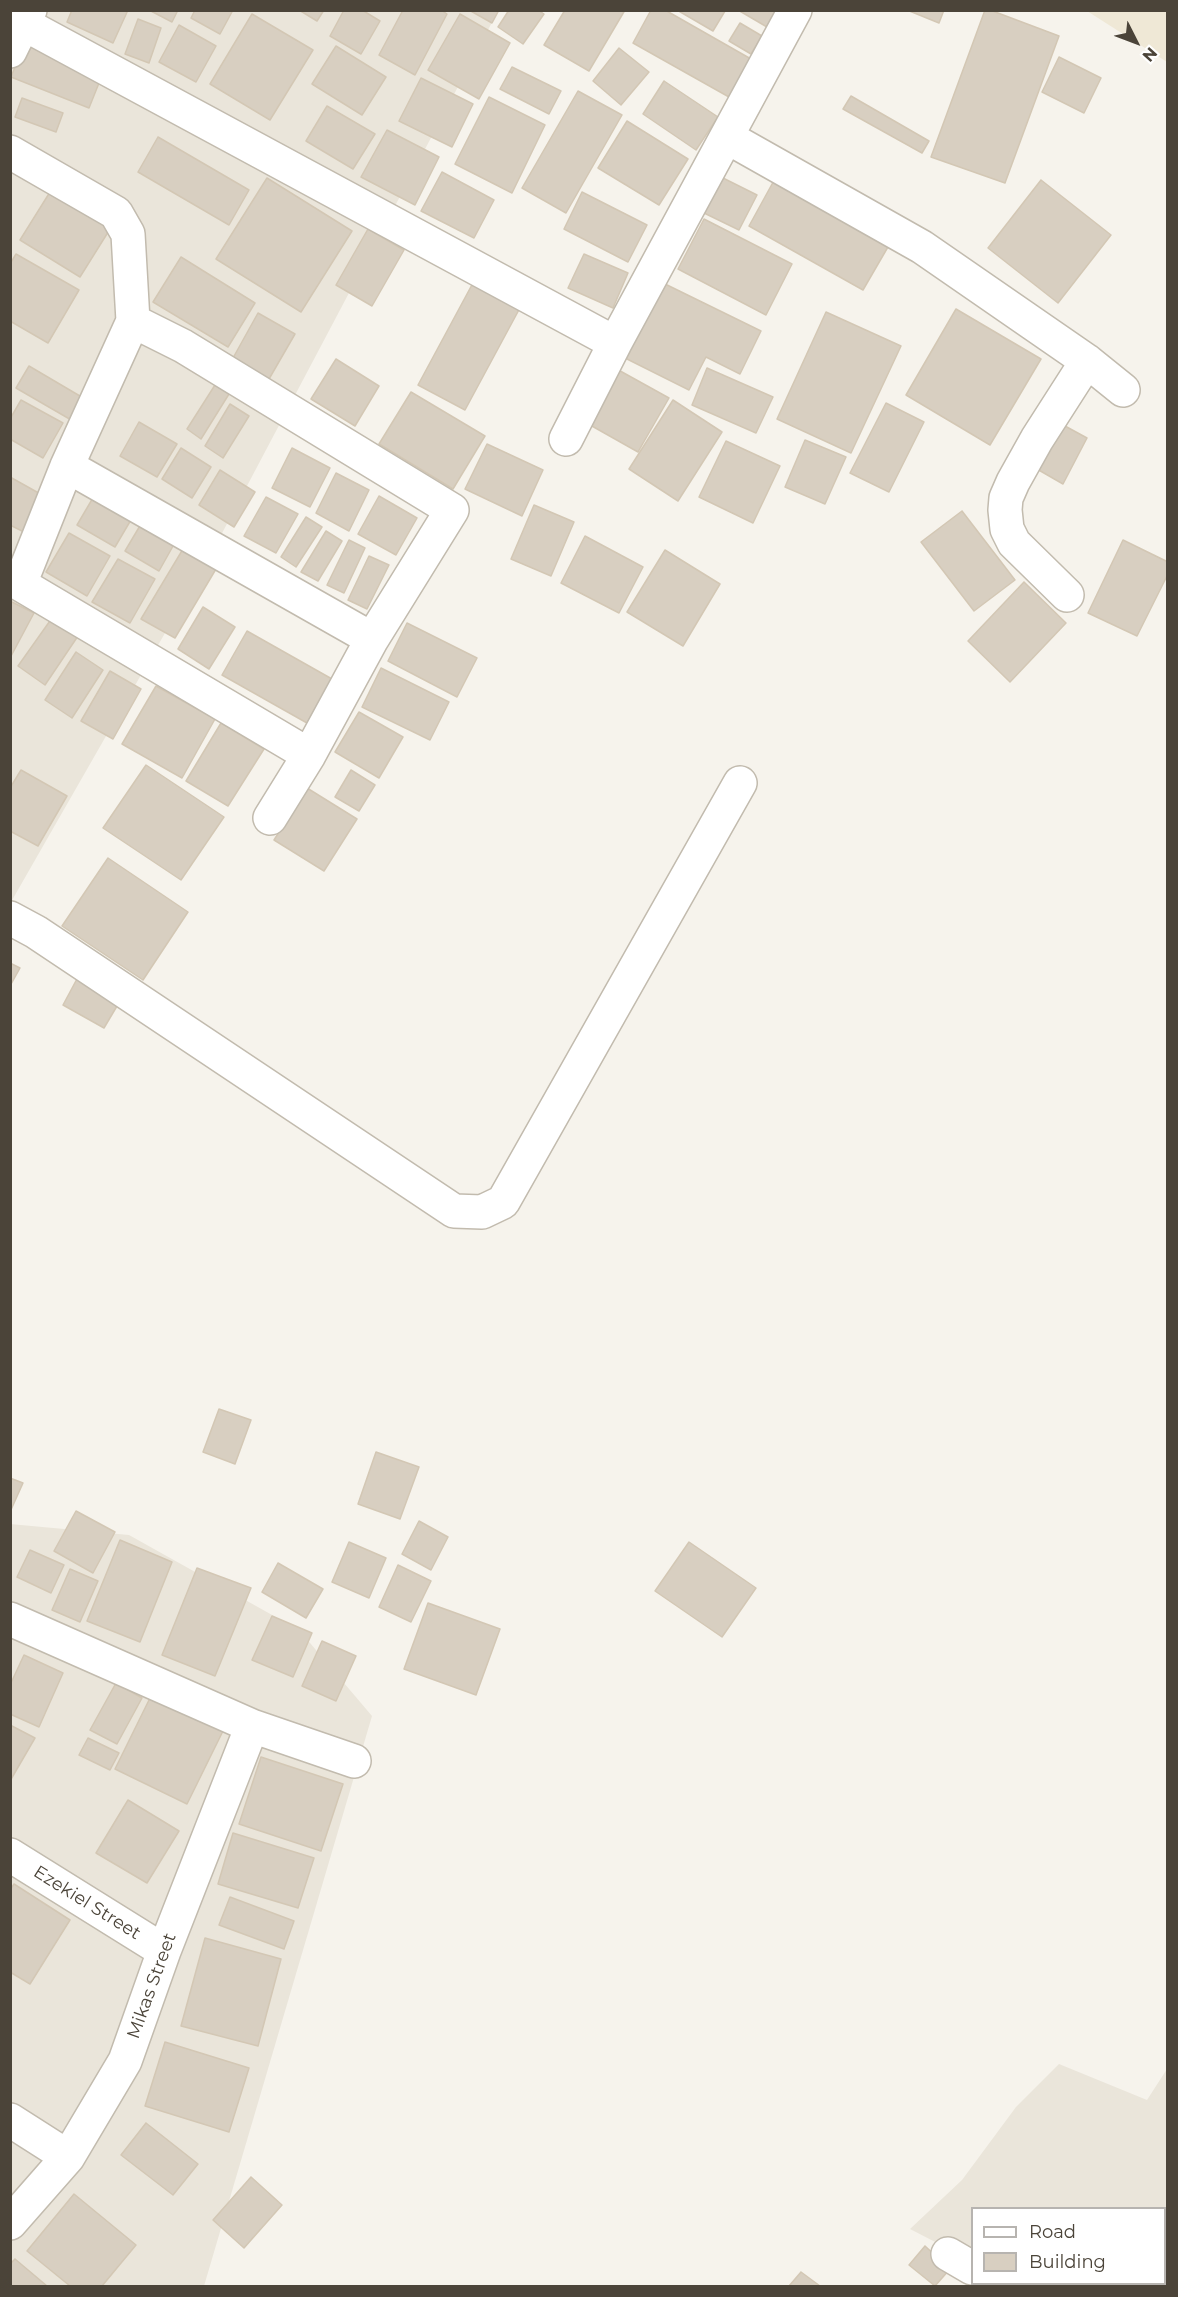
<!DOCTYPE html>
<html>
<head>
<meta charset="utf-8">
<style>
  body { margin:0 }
  #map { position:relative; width:1178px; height:2297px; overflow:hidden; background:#f6f3ec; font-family:Montserrat,sans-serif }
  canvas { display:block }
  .frame { position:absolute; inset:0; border:12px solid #4b4439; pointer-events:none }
  .legend { position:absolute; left:971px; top:2207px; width:195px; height:78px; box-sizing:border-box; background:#fff; border:2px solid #b7b4b0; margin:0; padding:8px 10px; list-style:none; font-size:18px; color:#4b4439 }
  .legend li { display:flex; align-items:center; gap:12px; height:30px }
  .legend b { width:30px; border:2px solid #b7b4b0 }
  .north { position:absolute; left:1106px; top:12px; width:60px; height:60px; -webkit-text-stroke:4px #fff; paint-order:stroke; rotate:132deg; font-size:16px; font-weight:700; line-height:24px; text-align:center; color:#4b4439 }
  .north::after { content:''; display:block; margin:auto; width:21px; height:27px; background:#4b4439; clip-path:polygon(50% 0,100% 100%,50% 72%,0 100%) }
</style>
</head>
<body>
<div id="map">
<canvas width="1178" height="2297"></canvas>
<div class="frame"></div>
<ul class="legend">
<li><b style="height:8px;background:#fff"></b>Road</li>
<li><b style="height:16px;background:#d8cfc1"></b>Building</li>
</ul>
<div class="north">N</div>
</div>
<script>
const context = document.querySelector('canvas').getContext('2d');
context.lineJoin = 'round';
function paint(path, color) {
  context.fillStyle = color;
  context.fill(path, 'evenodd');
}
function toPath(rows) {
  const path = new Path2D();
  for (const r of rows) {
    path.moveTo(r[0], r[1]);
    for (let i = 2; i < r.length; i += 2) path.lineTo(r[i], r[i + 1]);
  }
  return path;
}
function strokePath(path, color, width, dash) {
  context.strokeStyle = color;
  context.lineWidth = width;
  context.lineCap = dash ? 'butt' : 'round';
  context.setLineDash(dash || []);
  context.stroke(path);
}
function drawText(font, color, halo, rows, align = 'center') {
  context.font = font + ' Montserrat,sans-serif';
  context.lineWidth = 6;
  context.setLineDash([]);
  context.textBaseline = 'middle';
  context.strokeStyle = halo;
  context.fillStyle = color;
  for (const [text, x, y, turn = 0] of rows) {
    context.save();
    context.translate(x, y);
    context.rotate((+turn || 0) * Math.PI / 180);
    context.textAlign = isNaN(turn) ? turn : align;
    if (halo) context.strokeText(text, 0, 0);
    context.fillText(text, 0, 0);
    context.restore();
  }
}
paint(toPath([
  [11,11,498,11,220,537,11,902],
  [10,1524,129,1535,299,1630,372,1716,204,2286,11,2286],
  [1059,2064,1147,2100,1167,2069,1167,2286,1023,2286,1017,2284,1164,2284,1164,2208,972,2208,972,2261,910,2229,962,2180,1016,2107]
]), '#eae5da');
paint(toPath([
  [1087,11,1167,11,1167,62]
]), '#efe8d6');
const building = toPath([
  [72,10,128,10,113,43,67,22,72,10],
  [149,10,178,10,172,22,149,10],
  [195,10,233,10,220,34,191,18,195,10],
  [299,10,324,10,317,21,299,10],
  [344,10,362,10,380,21,361,54,330,36,344,10],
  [403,10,441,10,447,14,415,75,379,55,403,10],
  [469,10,499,10,492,23,469,10],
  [509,10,538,10,544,14,523,44,498,27,509,10],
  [565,10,625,10,589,71,544,45,565,10],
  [651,10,665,10,751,59,729,97,633,43,651,10],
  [677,10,724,10,725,11,713,31,677,10],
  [738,10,776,10,767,27,738,10],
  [907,10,944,10,939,23,907,10],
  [985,10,990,10,1059,36,1005,183,931,157,985,10],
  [252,14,313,50,270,120,210,84,252,14],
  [460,14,510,43,479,99,428,70,460,14],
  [138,19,161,28,149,63,125,54,138,19],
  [740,23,762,36,751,54,729,41,740,23],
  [179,25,216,46,196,82,159,62,179,25],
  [25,42,103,73,89,108,11,77,25,42],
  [336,46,386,77,362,115,312,84,336,46],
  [619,48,649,72,621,105,593,81,619,48],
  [1059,57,1101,78,1084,113,1042,92,1059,57],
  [512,67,561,91,549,114,500,89,512,67],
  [421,78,473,104,452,147,399,121,421,78],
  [664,81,718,117,696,150,643,114,664,81],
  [578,91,622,115,566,213,522,188,578,91],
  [851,96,929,141,922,153,843,109,851,96],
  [489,97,545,125,512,193,455,164,489,97],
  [22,98,63,113,56,132,15,117,22,98],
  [327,106,375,134,353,169,306,141,327,106],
  [627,121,688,159,659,205,598,168,627,121],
  [387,130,439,157,415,205,361,177,387,130],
  [158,137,249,190,229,225,138,172,158,137],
  [442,172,494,200,474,238,421,211,442,172],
  [777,175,892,240,863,290,749,226,777,175],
  [267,178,352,231,301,312,216,259,267,178],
  [723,178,757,195,739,230,704,213,723,178],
  [1041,180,1111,235,1058,303,988,248,1041,180],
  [55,184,115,221,80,277,20,240,55,184],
  [582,192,647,225,628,262,564,229,582,192],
  [704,219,792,264,766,315,678,269,704,219],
  [368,229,404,250,372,306,336,285,368,229],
  [16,254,79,290,48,343,10,321,10,264,16,254],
  [584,254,628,273,613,308,568,288,584,254],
  [181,257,255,303,228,347,153,302,181,257],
  [474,281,521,306,465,410,418,385,474,281],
  [661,282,761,331,740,374,706,357,689,390,623,357,661,282],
  [956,309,1041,359,990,445,906,395,956,309],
  [826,312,901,346,851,453,777,419,826,312],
  [258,313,295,334,269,379,233,358,258,313],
  [336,359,379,386,355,426,311,399,336,359],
  [29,366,85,399,73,421,16,388,29,366],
  [613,367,669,398,638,452,583,421,613,367],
  [707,368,773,397,756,433,692,405,707,368],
  [215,385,229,394,201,439,187,429,215,385],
  [411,392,485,436,453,489,379,444,411,392],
  [21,400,63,423,43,458,10,439,10,419,21,400],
  [673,400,722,432,678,501,629,469,673,400],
  [886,403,924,422,889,492,850,473,886,403],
  [230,404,249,416,223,458,205,446,230,404],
  [1054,420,1087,438,1063,484,1030,465,1054,420],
  [139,422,177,444,157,477,120,456,139,422],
  [805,440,846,457,825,504,785,487,805,440],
  [726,441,780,466,753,523,699,497,726,441],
  [487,444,543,470,522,516,465,489,487,444],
  [181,448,211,467,192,498,162,479,181,448],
  [292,448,330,468,310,507,272,488,292,448],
  [220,470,255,492,234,527,199,505,220,470],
  [336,473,369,490,349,531,316,513,336,473],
  [10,477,44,496,24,532,10,525,10,477],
  [97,491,135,513,115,547,77,525,97,491],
  [379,496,417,518,396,555,358,534,379,496],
  [266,497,298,514,276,553,244,536,266,497],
  [534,505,574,522,551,576,511,559,534,505],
  [962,511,1015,580,974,611,921,542,962,511],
  [306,517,322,527,296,567,281,557,306,517],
  [144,519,177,539,159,571,125,551,144,519],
  [326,531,342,541,318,581,301,572,326,531],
  [69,533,110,556,87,596,46,572,69,533],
  [585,536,643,567,619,613,561,583,585,536],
  [349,540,365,548,344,593,327,585,349,540],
  [1123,540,1168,562,1168,574,1137,636,1088,613,1123,540],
  [183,549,216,569,175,638,141,619,183,549],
  [665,550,720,584,683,646,627,612,665,550],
  [369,556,389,565,367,609,348,600,369,556],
  [118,559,155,579,130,623,92,602,118,559],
  [1024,582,1066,623,1010,682,968,641,1024,582],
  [10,601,34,613,10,658,10,601],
  [203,607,235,627,209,669,178,649,203,607],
  [52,618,78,636,45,685,18,666,52,618],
  [407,623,477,658,457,697,388,661,407,623],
  [247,631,332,679,307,723,222,675,247,631],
  [76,652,103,670,72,718,45,700,76,652],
  [381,668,449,702,430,740,362,707,381,668],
  [110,671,141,689,113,739,81,721,110,671],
  [156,686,215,719,182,778,122,744,156,686],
  [359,712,403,737,379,778,335,752,359,712],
  [221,723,264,749,228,806,186,781,221,723],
  [146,765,224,817,181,880,103,828,146,765],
  [21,770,67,796,38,846,10,831,10,788,21,770],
  [351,770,375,785,359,811,335,797,351,770],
  [307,788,357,819,324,871,274,840,307,788],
  [108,858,188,912,143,980,62,926,108,858],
  [10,963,20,968,10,986,10,963],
  [78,977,120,1001,104,1028,63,1005,78,977],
  [219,1409,251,1420,235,1464,203,1452,219,1409],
  [376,1452,419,1467,400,1519,358,1504,376,1452],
  [10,1478,23,1483,10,1512,10,1478],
  [76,1511,115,1532,93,1573,54,1551,76,1511],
  [419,1521,448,1537,431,1570,402,1554,419,1521],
  [120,1540,172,1562,140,1642,87,1621,120,1540],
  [349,1542,386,1558,369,1598,332,1582,349,1542],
  [689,1542,756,1588,722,1637,655,1591,689,1542],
  [30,1550,64,1565,51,1593,17,1577,30,1550],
  [278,1563,323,1589,306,1618,262,1592,278,1563],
  [398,1565,431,1581,411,1622,379,1607,398,1565],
  [197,1568,251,1588,215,1676,162,1655,197,1568],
  [70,1569,98,1581,80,1622,52,1610,70,1569],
  [428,1603,500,1629,476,1695,404,1669,428,1603],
  [272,1616,312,1633,293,1677,252,1660,272,1616],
  [322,1641,356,1656,336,1701,302,1686,322,1641],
  [24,1655,63,1673,39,1727,10,1714,10,1685,24,1655],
  [116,1683,142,1698,117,1744,90,1730,116,1683],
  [151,1696,223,1731,187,1804,115,1769,151,1696],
  [10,1725,35,1738,10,1781,10,1725],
  [88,1738,119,1753,110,1770,79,1755,88,1738],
  [261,1757,343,1784,321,1851,239,1824,261,1757],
  [128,1800,179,1831,147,1883,96,1853,128,1800],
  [233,1833,314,1858,298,1908,218,1884,233,1833],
  [14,1884,70,1920,30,1984,10,1972,10,1890,14,1884],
  [230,1897,294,1921,284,1949,219,1925,230,1897],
  [205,1938,281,1959,258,2046,181,2026,205,1938],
  [165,2042,249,2068,229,2132,145,2106,165,2042],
  [146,2123,198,2164,173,2195,121,2155,146,2123],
  [251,2177,282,2205,244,2248,213,2220,251,2177],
  [74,2194,136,2245,102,2286,70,2286,27,2251,74,2194],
  [925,2246,950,2269,935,2286,909,2265,925,2246],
  [15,2259,47,2286,10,2286,10,2264,15,2259],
  [801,2272,820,2286,789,2286,801,2272]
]);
paint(building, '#d8cfc1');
strokePath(building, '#d3c7b4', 1.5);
const street = toPath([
  [24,24,615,343],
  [10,51,30,10],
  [727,137,922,247,1087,361,1123,390],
  [10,152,116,213,128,234,133,321],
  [566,439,615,343,795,10],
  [67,466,372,639],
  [1067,595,1014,543,1007,529,1005,510,1006,498,1013,482,1037,439,1087,361],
  [270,818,309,755,372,639,452,510,183,346,133,321,67,466,20,584,309,755],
  [10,918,36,932,454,1211,482,1212,503,1202,740,783],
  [10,1619,252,1726,354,1761],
  [10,1855,164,1951],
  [10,2120,68,2157],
  [10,2223,68,2157,125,2061,164,1951,252,1726],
  [948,2254,972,2268],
  [1000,2284,1006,2286]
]);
strokePath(street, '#c2bbae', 36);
strokePath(street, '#fff', 33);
drawText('18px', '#4b4439', '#fff', [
  ["Ezekiel Street",87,1903,32],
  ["Mikas Street",152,1986,-70]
]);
</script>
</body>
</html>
